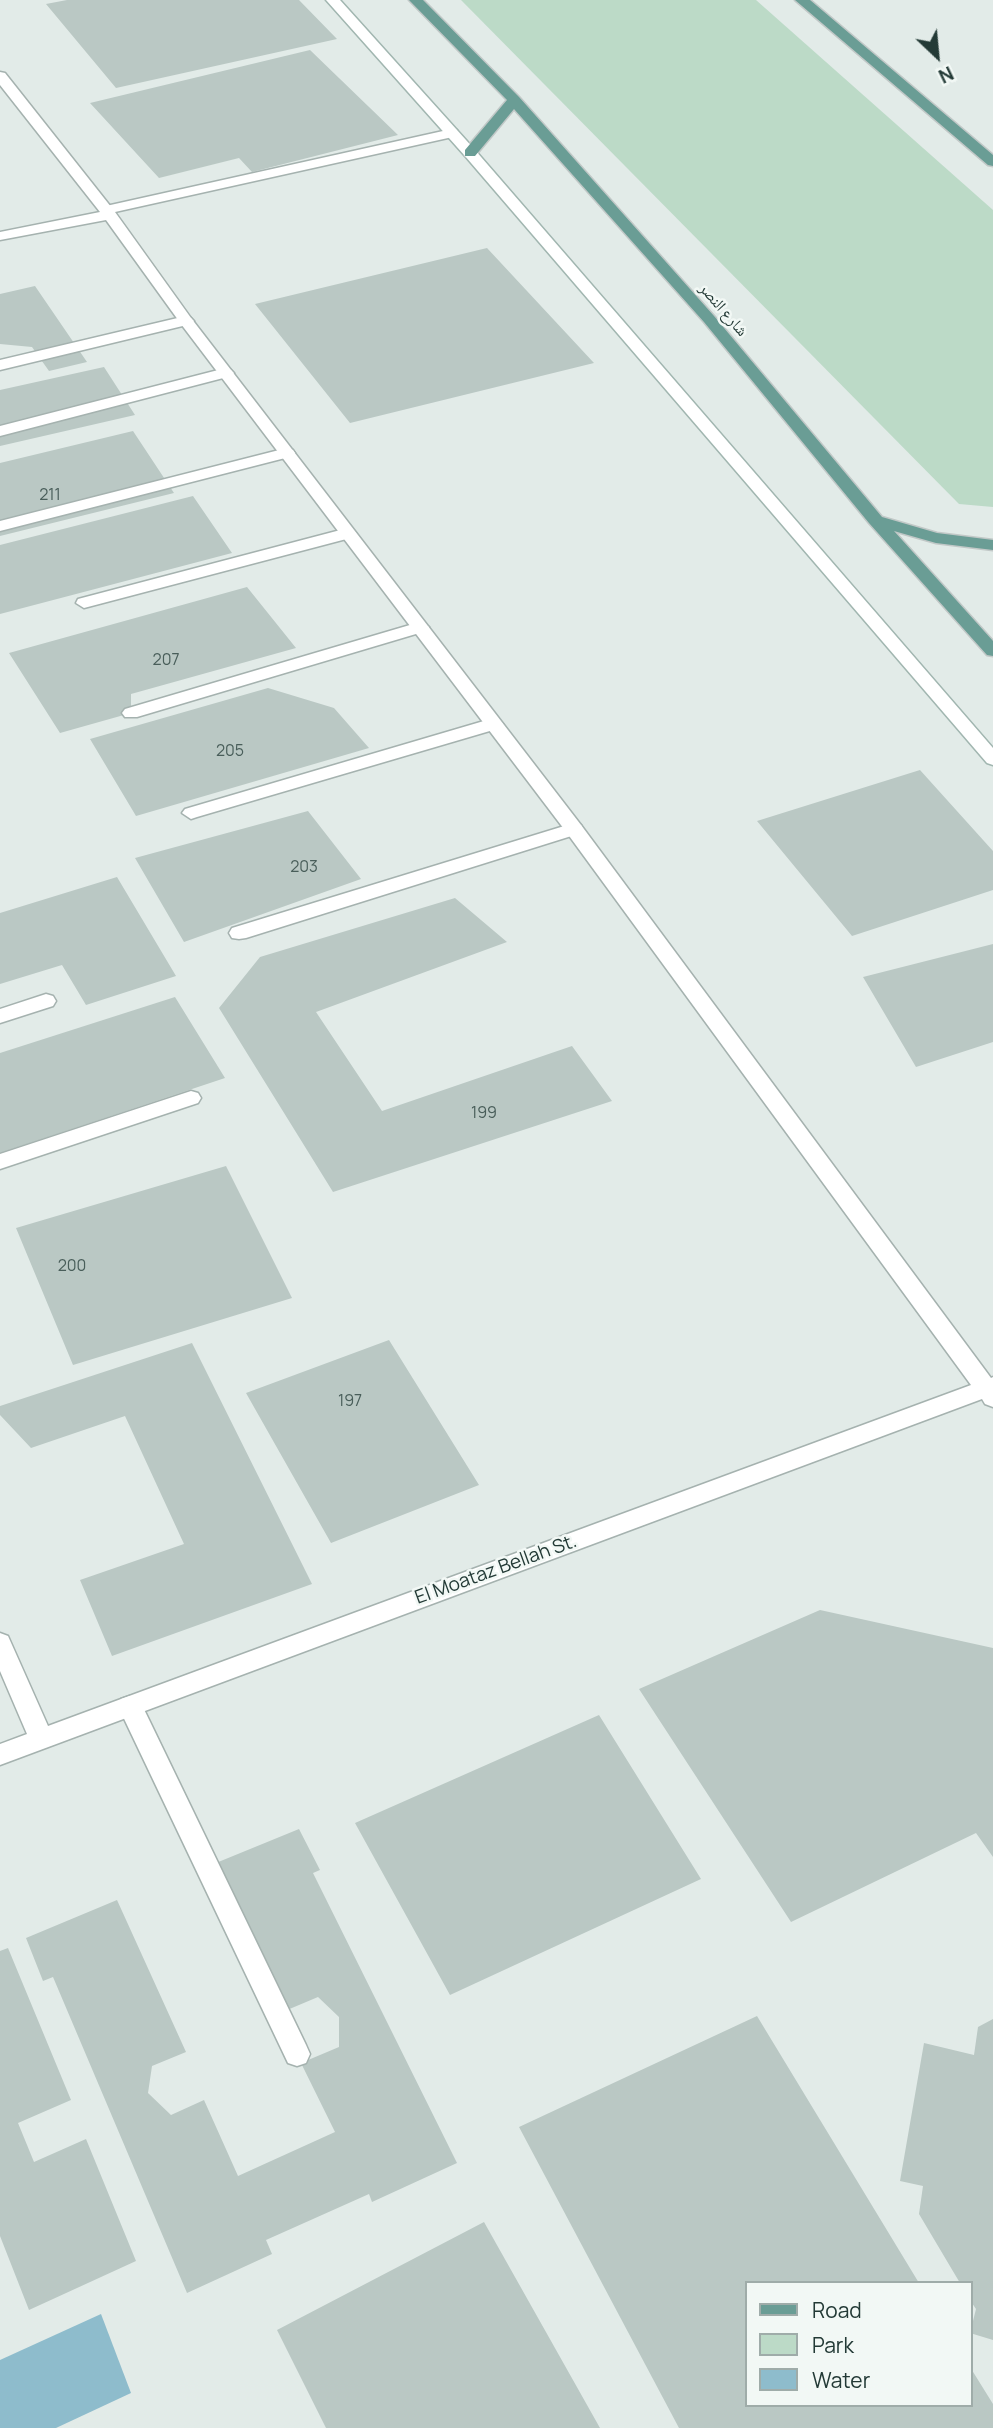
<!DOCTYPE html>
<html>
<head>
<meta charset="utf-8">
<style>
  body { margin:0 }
  #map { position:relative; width:993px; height:2428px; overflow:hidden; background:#e2ebe8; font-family:Manrope,sans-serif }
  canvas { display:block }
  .legend { position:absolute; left:745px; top:2281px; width:228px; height:126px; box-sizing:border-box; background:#f2f8f5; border:2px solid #9faca9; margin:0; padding:9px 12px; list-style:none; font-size:21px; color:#233a36 }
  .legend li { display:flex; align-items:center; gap:14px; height:35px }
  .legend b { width:35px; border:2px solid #9faca9 }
  .north { position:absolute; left:902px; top:21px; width:70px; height:70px; -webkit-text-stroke:5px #f2f8f5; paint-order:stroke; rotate:154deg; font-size:19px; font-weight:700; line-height:28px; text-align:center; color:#233a36 }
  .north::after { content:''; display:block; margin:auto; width:24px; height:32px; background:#233a36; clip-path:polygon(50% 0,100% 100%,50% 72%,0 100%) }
</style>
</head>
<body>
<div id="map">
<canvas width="993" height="2428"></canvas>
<ul class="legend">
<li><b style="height:9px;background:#6a9d95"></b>Road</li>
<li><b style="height:19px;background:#bcdac7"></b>Park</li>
<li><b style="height:19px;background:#8ebccc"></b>Water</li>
</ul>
<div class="north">N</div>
</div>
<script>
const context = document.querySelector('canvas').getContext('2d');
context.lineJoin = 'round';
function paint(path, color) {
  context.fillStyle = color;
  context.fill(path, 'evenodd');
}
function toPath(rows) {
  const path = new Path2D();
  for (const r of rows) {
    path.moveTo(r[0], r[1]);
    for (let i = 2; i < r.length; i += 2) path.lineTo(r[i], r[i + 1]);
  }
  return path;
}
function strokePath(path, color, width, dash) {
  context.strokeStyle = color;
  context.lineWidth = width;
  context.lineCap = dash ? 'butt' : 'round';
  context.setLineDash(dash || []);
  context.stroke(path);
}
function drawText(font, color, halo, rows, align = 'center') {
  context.font = font + ' Manrope,"Noto Naskh Arabic",sans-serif';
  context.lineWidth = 5;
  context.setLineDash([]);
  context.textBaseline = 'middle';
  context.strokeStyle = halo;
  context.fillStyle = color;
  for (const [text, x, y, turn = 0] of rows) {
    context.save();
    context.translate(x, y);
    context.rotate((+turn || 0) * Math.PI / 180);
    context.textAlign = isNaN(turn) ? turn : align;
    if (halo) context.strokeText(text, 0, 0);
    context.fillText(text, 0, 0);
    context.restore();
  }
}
paint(toPath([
  [461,0,756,0,993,210,993,507,959,504]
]), '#bcdac7');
paint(toPath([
  [101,2314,131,2393,56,2428,0,2428,0,2360]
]), '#8ebccc');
paint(toPath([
  [67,0,299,0,337,39,116,88,46,4],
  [310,50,398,135,252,172,239,158,159,178,90,103],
  [487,248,594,363,350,423,255,304],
  [35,286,87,362,49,371,32,347,0,344,0,294],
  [104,367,135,415,0,446,0,390],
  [133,431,174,493,0,536,0,463],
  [193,496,232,553,0,614,0,545],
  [247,587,296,648,131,694,131,713,60,733,9,653],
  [268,688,334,708,369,748,136,816,90,739],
  [920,770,993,851,993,890,852,936,757,821],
  [308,811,361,879,184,942,135,858],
  [117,877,176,976,86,1005,62,965,0,984,0,913],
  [455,898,507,942,316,1012,382,1111,572,1046,612,1101,333,1192,219,1008,260,957],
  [993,944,993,1042,916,1067,863,977],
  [175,997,225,1078,0,1153,0,1053],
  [226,1166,292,1298,73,1365,16,1228],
  [389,1340,479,1485,331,1543,246,1393],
  [192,1343,312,1584,112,1656,80,1580,184,1544,125,1416,31,1448,0,1415,0,1406],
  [820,1610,993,1648,993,1857,976,1833,791,1922,639,1689],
  [599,1715,701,1879,450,1995,355,1823],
  [299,1829,320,1870,313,1873,457,2163,372,2202,369,2194,266,2240,272,2254,187,2293,53,1977,43,1981,26,1938,117,1900,186,2052,152,2066,148,2093,171,2115,204,2100,238,2176,335,2132,301,2063,339,2047,339,2017,318,1997,280,2013,211,1865],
  [8,1948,71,2100,18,2123,34,2162,86,2139,136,2261,29,2310,0,2236,0,1951],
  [757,2016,919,2283,746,2283,746,2405,970,2405,970,2367,993,2404,993,2428,679,2428,519,2127],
  [993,2019,993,2340,970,2333,976,2309,970,2300,970,2283,960,2283,919,2214,923,2186,900,2181,924,2043,974,2055,978,2027],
  [484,2222,600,2428,326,2428,277,2330]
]), '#bac8c4');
const lane = toPath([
  [452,129,457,130,457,136,106,214,99,210,106,206,452,129],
  [186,316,191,318,194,321,191,324,0,370,0,360,186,316],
  [226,368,231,370,234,373,231,376,0,436,0,426,226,368],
  [287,448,293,450,295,453,293,456,0,531,0,521,287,448],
  [348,528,356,533,354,537,84,608,76,603,78,599,348,528],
  [420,622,429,627,426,631,137,717,125,717,122,713,125,709,420,622],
  [494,718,503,724,500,728,197,817,191,819,182,813,185,809,494,718],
  [574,823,581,825,583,829,581,833,246,938,239,939,232,938,229,933,232,928,574,823],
  [46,994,53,996,56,1001,53,1006,0,1023,0,1009,46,994],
  [191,1091,198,1093,201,1098,198,1103,0,1169,0,1154,191,1091],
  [130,1696,139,1699,306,2045,310,2054,306,2063,297,2066,288,2063,118,1706,121,1699,130,1696]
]);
const street = toPath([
  [0,72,5,73,115,212,191,318,581,825,991,1378,993,1377,993,1407,985,1404,982,1399,0,1765,0,1744,27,1734,0,1671,0,1633,8,1636,48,1726,971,1385,567,833,181,324,106,220,0,240,0,232,100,212,0,85,0,72]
]);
const secondary = toPath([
  [326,0,340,0,475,150,993,748,993,765,987,763,465,156,326,0]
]);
const primary = toPath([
  [409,0,423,0,519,97,714,316,882,517,937,533,993,540,993,550,936,543,894,531,993,641,993,656,987,655,869,523,704,322,514,109,475,156,465,156,465,150,507,100,409,0],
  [795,0,810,0,993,155,993,166,988,165,795,0]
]);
strokePath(lane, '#a5b2af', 3);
strokePath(street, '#a5b2af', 3);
strokePath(secondary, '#a1b6b0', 3);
strokePath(primary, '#c1c8c7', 3);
paint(lane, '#fff');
paint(street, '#fff');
paint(secondary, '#fff');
paint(primary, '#6a9d95');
drawText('16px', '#233a36', '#f2f8f5', [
  ["شارع النصر",723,310,49]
]);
drawText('16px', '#495e5a', null, [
  ["211",50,496],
  ["207",166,661],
  ["205",230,752],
  ["203",304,868],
  ["199",484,1114],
  ["200",72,1267],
  ["197",350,1402]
]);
drawText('19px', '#233a36', '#f2f8f5', [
  ["El Moataz Bellah St.",496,1570,-20]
]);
</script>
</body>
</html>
